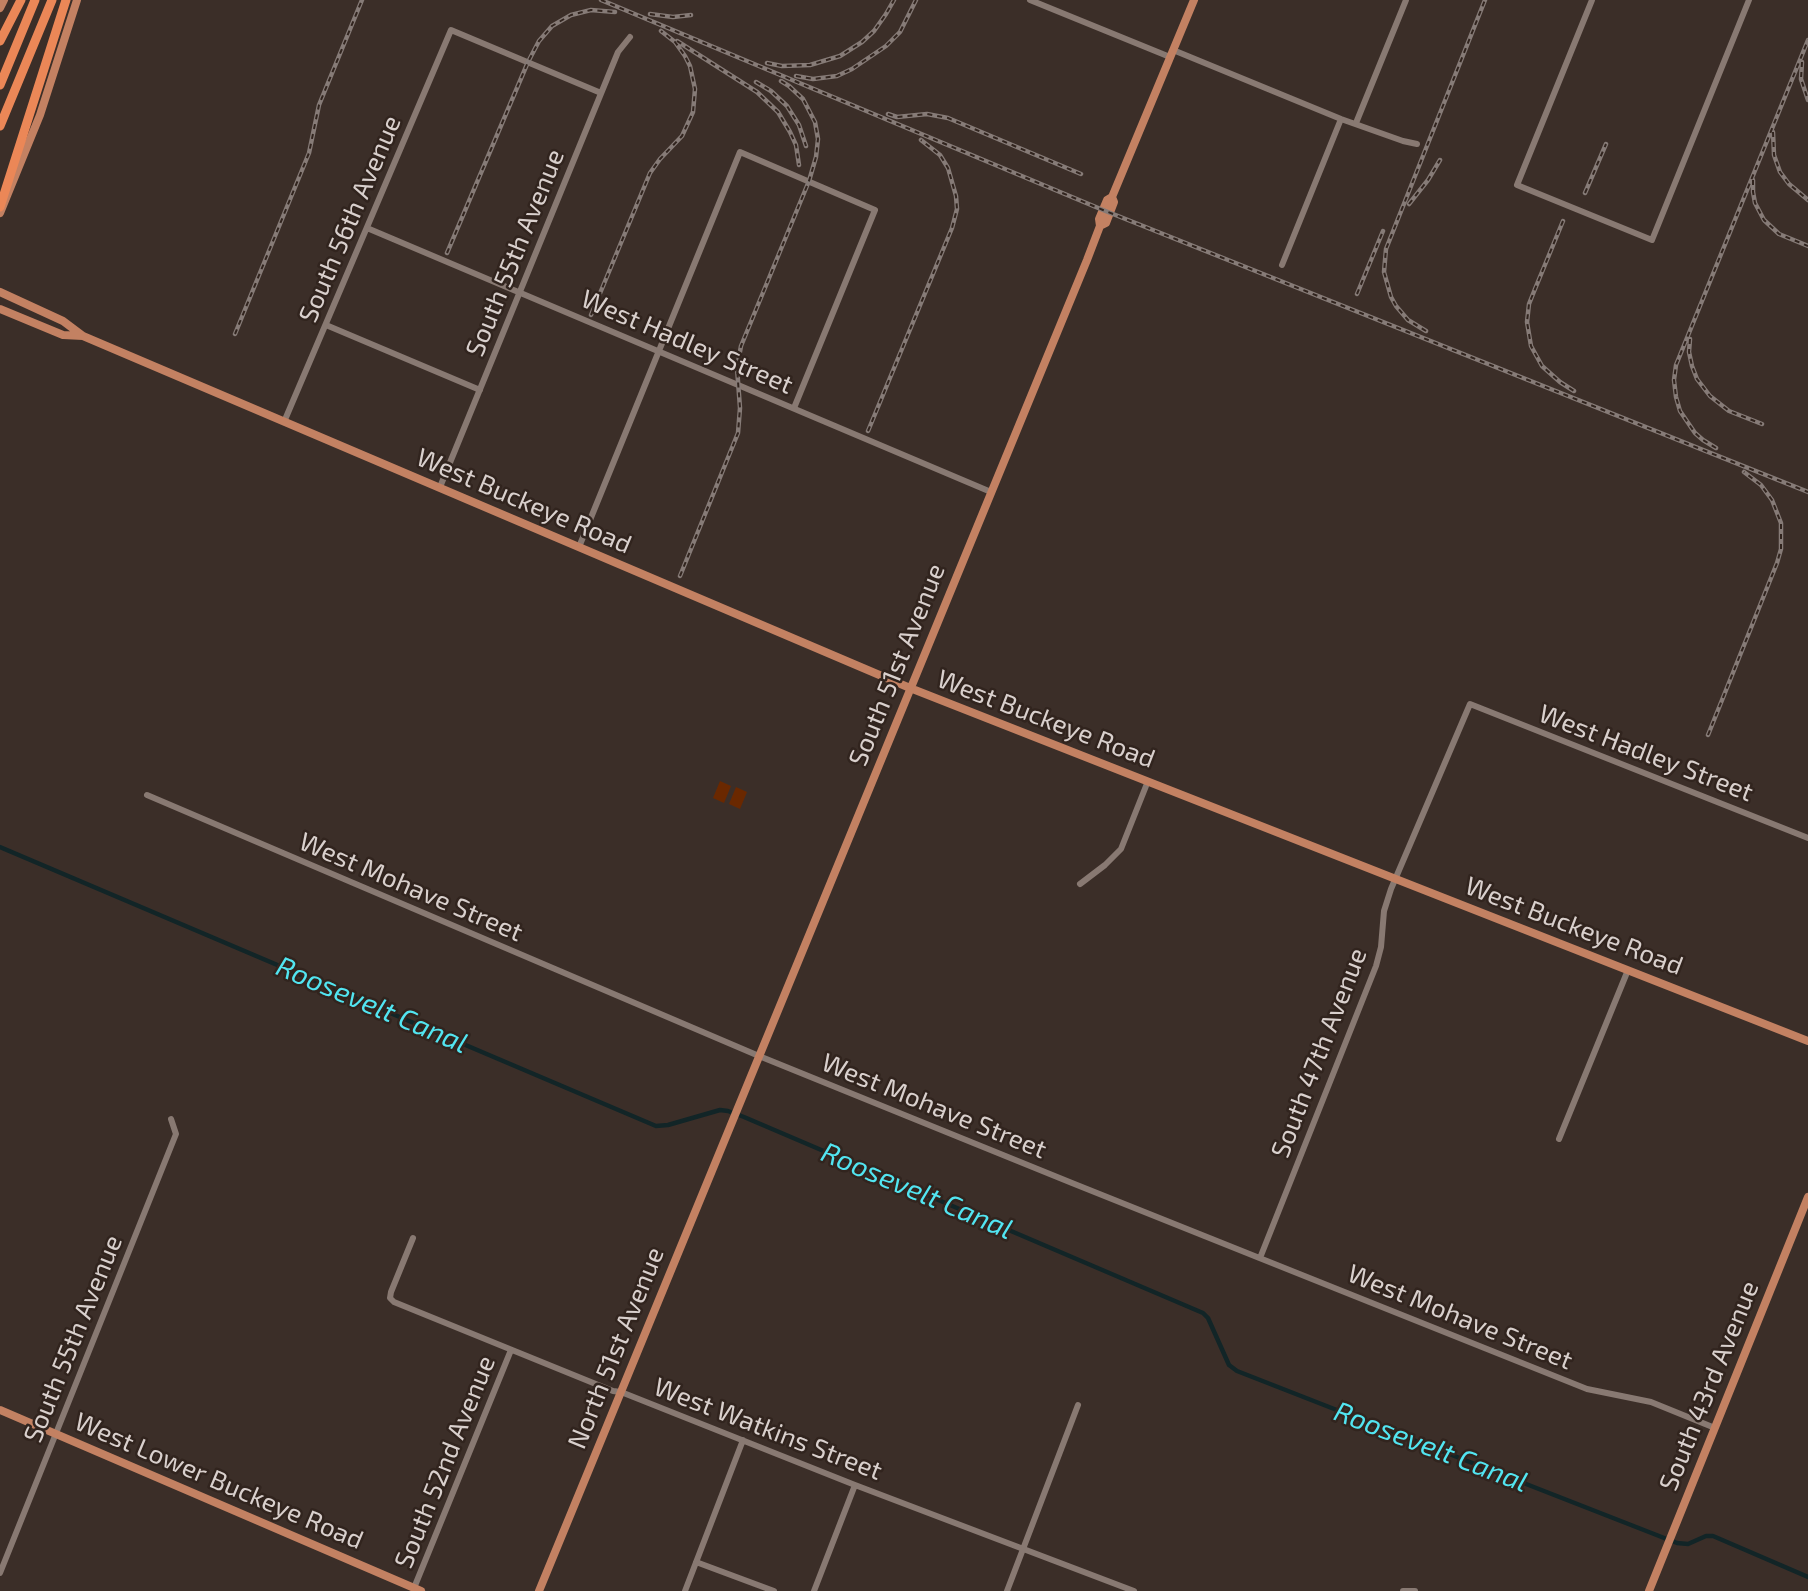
<!DOCTYPE html>
<html>
<head>
<meta charset="utf-8">
<style>
  body { margin:0 }
  canvas { display:block; background:#3b2e28 }
</style>
</head>
<body>
<canvas width="1808" height="1591"></canvas>
<script>
const context = document.querySelector('canvas').getContext('2d');
context.lineJoin = 'round';
function paint(path, color) {
  context.fillStyle = color;
  context.fill(path, 'evenodd');
}
function toPath(rows) {
  const path = new Path2D();
  for (const r of rows) {
    path.moveTo(r[0], r[1]);
    for (let i = 2; i < r.length; i += 2) path.lineTo(r[i], r[i + 1]);
  }
  return path;
}
function strokePath(path, color, width, dash) {
  context.strokeStyle = color;
  context.lineWidth = width;
  context.lineCap = dash ? 'butt' : 'round';
  context.setLineDash(dash || []);
  context.stroke(path);
}
function drawText(font, color, halo, rows, align = 'center') {
  context.font = font + ' "Exo 2",sans-serif';
  context.lineWidth = 5;
  context.setLineDash([]);
  context.textBaseline = 'middle';
  context.strokeStyle = halo;
  context.fillStyle = color;
  for (const [text, x, y, turn = 0] of rows) {
    context.save();
    context.translate(x, y);
    context.rotate((+turn || 0) * Math.PI / 180);
    context.textAlign = isNaN(turn) ? turn : align;
    if (halo) context.strokeText(text, 0, 0);
    context.fillText(text, 0, 0);
    context.restore();
  }
}
paint(toPath([
  [720,781,731,786,724,803,713,798],
  [736,787,747,792,740,809,729,804]
]), '#6a2800');
strokePath(toPath([
  [0,847,656,1126,668,1125,720,1110,728,1111,744,1117,1203,1313,1208,1318,1229,1365,1237,1371,1677,1543,1688,1544,1706,1536,1713,1536,1808,1577]
]), '#122527', 4.5);
strokePath(toPath([
  [1030,0,1170,57],
  [1592,0,1517,185,1652,240,1749,0],
  [1173,50,1341,119,1403,141,1417,144],
  [1356,123,1406,0],
  [367,228,991,492],
  [1282,265,1341,119],
  [326,325,480,390],
  [284,422,451,30,601,93],
  [440,487,618,52,630,37],
  [579,547,740,152,875,210,794,408],
  [147,795,759,1056,1072,1183,1587,1389,1651,1402,1715,1428],
  [1080,884,1105,865,1121,849,1148,781],
  [1559,1139,1628,970],
  [413,1238,391,1292,390,1298,394,1302,613,1391,621,1392,855,1485,1134,1591],
  [1260,1258,1376,966,1381,947,1384,911,1391,889,1470,704,1808,838],
  [696,1562,774,1591],
  [0,1573,176,1134,171,1119],
  [414,1588,511,1350],
  [685,1591,743,1440],
  [814,1591,855,1485],
  [1007,1591,1078,1405],
  [1403,1591,1415,1591]
]), '#887972', 6);
strokePath(toPath([
  [0,8,4,0],
  [0,213,40,115,77,0],
  [1100,226,1106,223,1114,202,1112,197,1194,0],
  [0,292,63,321,83,336,910,688,1808,1041],
  [0,309,63,335,83,336],
  [0,1410,421,1591],
  [539,1591,1087,260,1100,226,1099,219,1107,200,1112,197],
  [1649,1591,1808,1197]
]), '#c38162', 8);
strokePath(toPath([
  [0,41,21,0],
  [0,85,35,0],
  [0,126,52,0],
  [0,207,66,0]
]), '#eb8757', 9);
const rail = toPath([
  [601,0,1103,210,1808,492],
  [650,14,673,17,691,15],
  [677,41,757,92,778,112,790,132,796,145,799,165],
  [1802,62,1801,79,1808,100],
  [767,63,782,66,810,65,840,56,862,42,874,31,886,14,894,0],
  [796,76,813,79,837,76,852,69,886,46,900,32,916,0],
  [756,82,771,91,787,106,799,125,806,146],
  [888,114,897,117,927,114,948,118,1081,174],
  [1773,132,1774,155,1780,172,1789,184,1808,200],
  [1753,180,1753,192,1755,203,1764,220,1779,234,1808,246],
  [1585,193,1606,144],
  [1409,204,1428,180,1440,160],
  [1563,221,1535,289,1529,304,1527,322,1531,346,1542,366,1560,382,1574,391],
  [447,253,528,62,539,41,552,26,571,15,591,10,615,12],
  [1357,294,1383,231],
  [591,315,650,173,660,159,682,136,693,112,695,89,690,66,685,56,675,42,661,31],
  [1426,331,1408,320,1396,306,1391,297,1384,272,1386,249,1485,0],
  [235,334,309,153,319,105,362,0],
  [1690,339,1689,352,1692,366,1697,379,1710,396,1729,411,1762,424],
  [868,431,952,228,957,209,956,196,948,168,940,155,921,140],
  [1716,448,1703,440,1695,433,1680,411,1676,397,1674,380,1676,365,1808,40],
  [680,576,738,433,740,408,737,368,741,346,809,181,816,157,818,139,815,122,803,99,789,86,781,81],
  [1708,735,1777,563,1781,549,1781,523,1772,500,1761,485,1744,472]
]);
strokePath(rail, '#867b77', 4.5);
strokePath(rail, '#31241e', 2, [5]);
drawText('26px', '#d9d0cd', '#31241e', [
  ["South 56th Avenue",350,219,-67],
  ["South 55th Avenue",515,253,-68],
  ["West Hadley Street",687,342,23],
  ["West Buckeye Road",524,501,23],
  ["South 51st Avenue",897,665,-68],
  ["West Buckeye Road",1046,719,21],
  ["West Hadley Street",1646,753,21],
  ["West Mohave Street",411,887,23],
  ["West Buckeye Road",1574,926,21],
  ["South 47th Avenue",1319,1053,-69],
  ["West Mohave Street",934,1106,22],
  ["West Mohave Street",1460,1317,22],
  ["South 55th Avenue",73,1339,-68],
  ["North 51st Avenue",616,1348,-68],
  ["South 43rd Avenue",1709,1386,-68],
  ["West Watkins Street",768,1429,21],
  ["South 52nd Avenue",445,1462,-68],
  ["West Lower Buckeye Road",219,1481,23]
]);
drawText('italic 28px', '#52e5f1', '#31241e', [
  ["Roosevelt Canal",372,1005,23],
  ["Roosevelt Canal",917,1191,23],
  ["Roosevelt Canal",1431,1447,21]
]);
</script>
</body>
</html>
